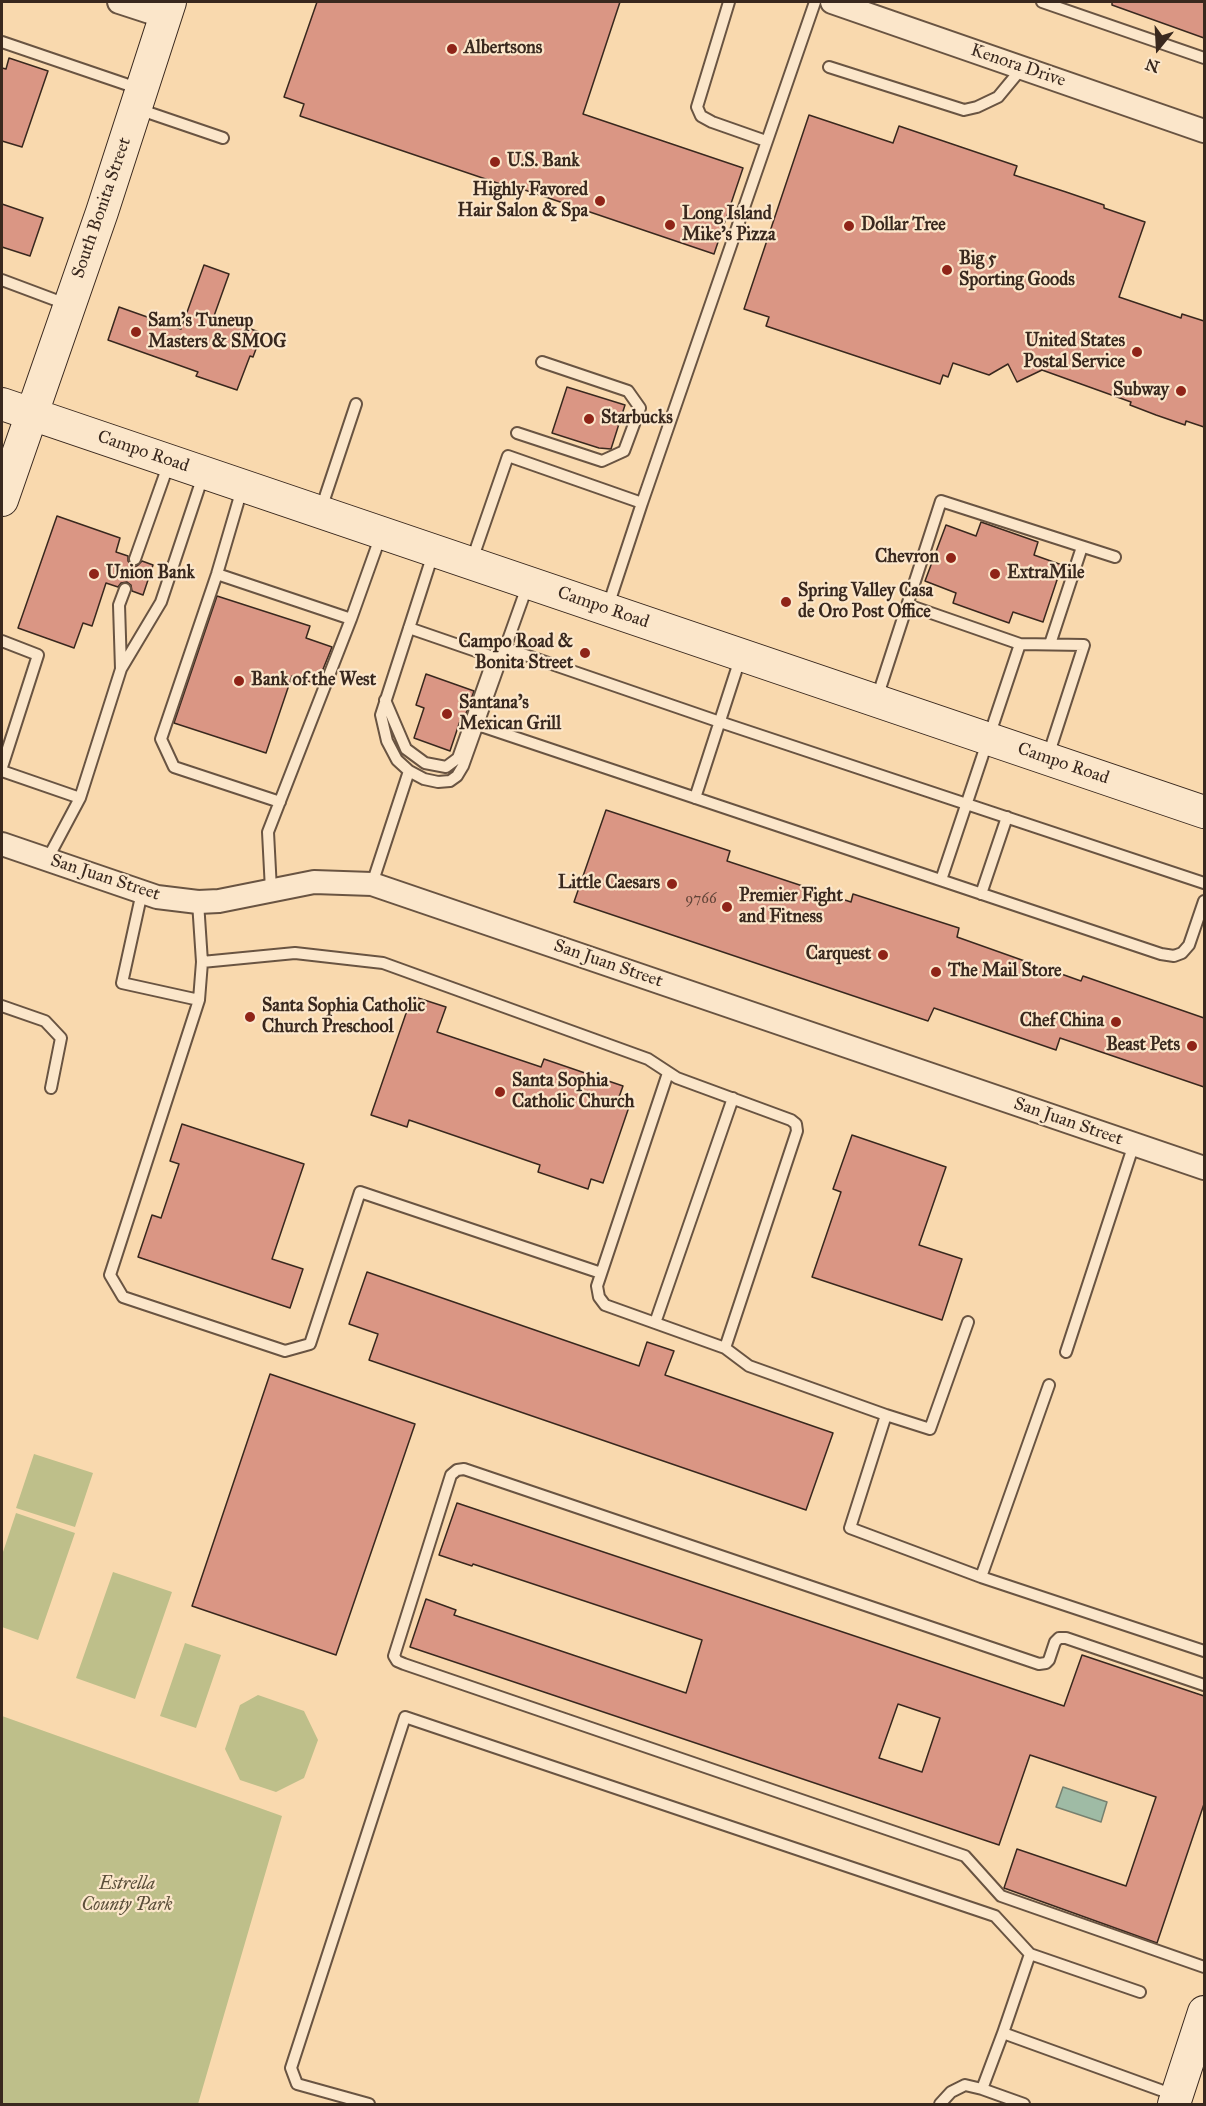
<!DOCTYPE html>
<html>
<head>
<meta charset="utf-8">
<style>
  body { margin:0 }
  #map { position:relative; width:1206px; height:2106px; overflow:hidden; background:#f9d9ae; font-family:"IM FELL Great Primer",serif }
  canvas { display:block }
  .frame { position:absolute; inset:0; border:3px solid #39281e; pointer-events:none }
  .north { position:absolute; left:1128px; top:18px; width:60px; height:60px; -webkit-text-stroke:4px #fbe6ca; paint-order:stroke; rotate:198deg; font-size:16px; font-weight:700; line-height:24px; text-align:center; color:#39281e }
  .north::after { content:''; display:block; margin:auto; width:21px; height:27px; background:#39281e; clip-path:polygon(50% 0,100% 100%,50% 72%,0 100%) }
</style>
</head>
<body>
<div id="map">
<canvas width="1206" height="2106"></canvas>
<div class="frame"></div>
<div class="north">N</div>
</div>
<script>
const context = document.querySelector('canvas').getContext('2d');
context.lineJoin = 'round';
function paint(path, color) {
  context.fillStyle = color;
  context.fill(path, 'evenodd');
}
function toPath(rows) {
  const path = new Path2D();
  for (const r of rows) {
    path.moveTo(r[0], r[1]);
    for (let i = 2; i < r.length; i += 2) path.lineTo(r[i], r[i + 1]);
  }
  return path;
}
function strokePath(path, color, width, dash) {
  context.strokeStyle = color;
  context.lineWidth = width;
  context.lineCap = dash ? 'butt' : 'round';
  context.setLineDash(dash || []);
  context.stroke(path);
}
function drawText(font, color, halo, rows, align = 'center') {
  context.font = font + ' "IM FELL Great Primer",serif';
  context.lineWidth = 4.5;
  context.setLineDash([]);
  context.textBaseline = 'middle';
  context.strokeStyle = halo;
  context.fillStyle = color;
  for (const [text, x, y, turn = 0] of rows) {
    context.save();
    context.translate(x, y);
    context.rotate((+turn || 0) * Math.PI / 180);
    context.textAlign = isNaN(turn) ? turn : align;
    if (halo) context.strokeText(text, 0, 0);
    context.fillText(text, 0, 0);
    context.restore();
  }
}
paint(toPath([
  [34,1454,93,1473,75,1527,16,1508],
  [16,1513,75,1533,38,1640,2,1627,2,1555],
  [113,1572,172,1592,135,1699,76,1678],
  [185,1643,221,1655,196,1728,160,1716],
  [258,1695,304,1711,318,1740,304,1778,276,1792,240,1780,225,1749,240,1705],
  [2,1716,282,1816,198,2104,2,2104]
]), '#bebf8a');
const water = toPath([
  [1063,1787,1107,1802,1101,1822,1056,1807,1063,1787]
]);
paint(water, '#9fbba5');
strokePath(water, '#76806f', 1.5);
const building = toPath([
  [317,2,620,2,583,114,743,168,714,254,516,187,515,189,300,116,304,104,284,97,317,2],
  [1112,2,1204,2,1204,38,1112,5,1112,2],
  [9,58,48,71,22,147,2,141,2,68,6,69,9,58],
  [809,115,893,143,899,126,1017,166,1014,175,1066,192,1104,205,1104,208,1145,222,1119,297,1181,318,1182,314,1204,321,1204,427,1186,421,1185,425,1156,415,1130,405,1131,402,1042,370,1017,382,1008,364,989,375,953,363,948,377,943,375,940,384,766,326,769,317,744,309,809,115],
  [2,204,43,218,30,256,2,247,2,204],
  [204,265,229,274,214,316,262,333,253,357,250,356,237,390,196,376,198,372,108,340,119,307,181,329,204,265],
  [567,387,625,405,611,449,599,448,552,433,567,387],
  [57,516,120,538,116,552,128,556,128,561,132,566,137,566,142,561,153,565,143,595,132,591,131,585,127,582,121,583,118,587,106,583,92,626,83,623,74,648,18,628,57,516],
  [981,522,1038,542,1034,555,1062,565,1043,622,1013,612,1009,623,953,603,956,593,925,581,946,525,976,536,981,522],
  [217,596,310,626,306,638,332,647,317,684,292,676,266,753,174,723,217,596],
  [426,674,474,691,463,722,460,721,450,751,414,738,424,708,416,705,426,674],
  [606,810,730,851,727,861,851,902,853,894,959,928,957,937,1081,981,1083,976,1204,1018,1204,1087,1060,1038,1056,1050,934,1008,928,1021,574,902,606,810],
  [412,996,446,1007,437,1032,541,1067,544,1059,623,1086,619,1097,631,1101,603,1183,591,1179,588,1189,538,1172,540,1165,409,1120,407,1127,371,1115,412,996],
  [182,1124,304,1164,272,1259,303,1269,290,1308,138,1257,152,1215,161,1218,179,1164,170,1161,182,1124],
  [852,1135,946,1167,919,1245,962,1259,942,1320,812,1277,841,1192,833,1189,852,1135],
  [367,1272,639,1366,647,1342,674,1351,665,1375,833,1433,806,1510,369,1360,378,1334,349,1324,367,1272],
  [270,1374,415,1424,336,1655,192,1606,270,1374],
  [457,1503,1064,1706,1082,1655,1204,1696,1204,1804,1157,1943,1004,1888,1017,1849,1126,1886,1156,1797,1030,1755,999,1845,410,1647,426,1599,456,1610,454,1615,686,1693,702,1640,473,1564,472,1566,439,1555,457,1503],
  [898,1704,940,1718,922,1772,879,1758,898,1704]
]);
paint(building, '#da9684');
strokePath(building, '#39281e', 1.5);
const lane = toPath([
  [729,2,697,107,701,116,712,122,766,141],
  [1042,2,1204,58],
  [2,42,140,89],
  [829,67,964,110,977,107,998,97,1022,68],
  [138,109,223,138],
  [2,280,66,304],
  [517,433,602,461,624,451,640,408,628,391,542,362],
  [242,489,217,574,161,739,174,767,280,802],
  [321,509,356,404],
  [433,554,381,715,387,741,397,760,409,771,424,779,438,782,450,781,457,776,463,766,528,584],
  [135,559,169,463],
  [472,560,508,456,642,503,815,2],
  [217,574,351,619,381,535],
  [908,605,1020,644,1084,645,1048,756],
  [608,606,642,503],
  [409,628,499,659],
  [2,641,38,655,2,767],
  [1050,644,1082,547],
  [505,648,720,722,1204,883],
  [121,669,119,605,125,589],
  [877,698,941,501,1115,557],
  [385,700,406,749,425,763,446,767,458,758,493,659],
  [478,725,1161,954,1174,956,1182,953,1189,945,1204,901],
  [2,771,80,798,121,669,161,602,203,476],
  [695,798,740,659],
  [47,860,80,798],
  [941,880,1020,644],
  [372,884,409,771],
  [271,890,268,832,351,619],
  [142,892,122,983,199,1000],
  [981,894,1007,817],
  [198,902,202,962,295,953,383,963,648,1059,677,1078,791,1120,796,1124,797,1131,725,1348,749,1366,886,1415,850,1528,981,1577],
  [202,962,199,1000,110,1275,123,1297,285,1351,310,1344,360,1192,601,1273],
  [2,1006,45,1021,61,1038,51,1088],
  [668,1073,597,1286,599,1297,605,1305,725,1348],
  [655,1323,733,1098],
  [1066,1352,1134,1144],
  [1049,1385,981,1577,1204,1651],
  [886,1415,930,1429,968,1322],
  [1204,1685,1066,1638,1059,1638,1055,1642,1049,1660,1046,1663,1039,1664,464,1469,457,1470,451,1475,394,1656,397,1661,404,1664,965,1856,1001,1896,1204,1967],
  [1140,1992,1030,1954,1003,2033,1174,2095],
  [982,2089,1003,2033],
  [369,2104,297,2084,291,2068,405,1717,995,1916,1030,1954],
  [940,2104,951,2092,965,2085,982,2089,1024,2104]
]);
const street = toPath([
  [119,2,165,17],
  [832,2,1204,131],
  [2,844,157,897,198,902,219,901,314,882,372,884,1204,1168]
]);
const secondary = toPath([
  [2,404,1204,812],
  [2,500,102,212,170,2],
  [1174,2104,1204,2012]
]);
strokePath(lane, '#695442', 14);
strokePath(street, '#695442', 26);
strokePath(secondary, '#39281e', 34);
strokePath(lane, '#fbe6ca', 10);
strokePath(street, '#fbe6ca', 22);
strokePath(secondary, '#fbe6ca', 32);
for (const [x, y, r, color] of [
  [452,49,6,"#8f2418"],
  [495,162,6,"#8f2418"],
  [600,201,6,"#8f2418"],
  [670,225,6,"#8f2418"],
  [849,226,6,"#8f2418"],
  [947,270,6,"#8f2418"],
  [136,332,6,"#8f2418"],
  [1137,352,6,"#8f2418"],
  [1181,391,6,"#8f2418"],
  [589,419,6,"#8f2418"],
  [951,558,6,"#8f2418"],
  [94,574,6,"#8f2418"],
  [995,574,6,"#8f2418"],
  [786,602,6,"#8f2418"],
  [585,653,6,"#8f2418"],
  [239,681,6,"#8f2418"],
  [447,714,6,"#8f2418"],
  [672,884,6,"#8f2418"],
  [727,907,6,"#8f2418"],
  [883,955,6,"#8f2418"],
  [936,972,6,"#8f2418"],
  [250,1017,6,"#8f2418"],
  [1116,1022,6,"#8f2418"],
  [1192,1046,6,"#8f2418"],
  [500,1092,6,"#8f2418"]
]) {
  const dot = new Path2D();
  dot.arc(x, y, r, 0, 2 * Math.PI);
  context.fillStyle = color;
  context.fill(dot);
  strokePath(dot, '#fbe6ca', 2);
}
drawText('15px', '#614438', null, [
  ["9766",701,899]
]);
drawText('bold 18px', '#39281e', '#fbe6ca', [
  ["Albertsons",464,49],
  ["U.S. Bank",507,162],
  ["Highly Favored",588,191,"right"],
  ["Hair Salon & Spa",588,212,"right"],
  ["Long Island",682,215],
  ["Mike's Pizza",682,236],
  ["Dollar Tree",861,226],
  ["Big 5",959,260],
  ["Sporting Goods",959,281],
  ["Sam's Tuneup",148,322],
  ["Masters & SMOG",148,343],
  ["United States",1125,342,"right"],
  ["Postal Service",1125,363,"right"],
  ["Subway",1169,391,"right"],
  ["Starbucks",601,419],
  ["Chevron",939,558,"right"],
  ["Union Bank",106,574],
  ["ExtraMile",1007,574],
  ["Spring Valley Casa",798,592],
  ["de Oro Post Office",798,613],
  ["Campo Road &",573,643,"right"],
  ["Bonita Street",573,664,"right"],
  ["Bank of the West",251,681],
  ["Santana's",459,704],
  ["Mexican Grill",459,725],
  ["Little Caesars",660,884,"right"],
  ["Premier Fight",739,897],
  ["and Fitness",739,918],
  ["Carquest",871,955,"right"],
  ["The Mail Store",948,972],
  ["Santa Sophia Catholic",262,1007],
  ["Church Preschool",262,1028],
  ["Chef China",1104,1022,"right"],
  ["Beast Pets",1180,1046,"right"],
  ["Santa Sophia",512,1082],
  ["Catholic Church",512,1103]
], 'left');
drawText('18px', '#39281e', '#fbe6ca', [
  ["Kenora Drive",1018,66,19],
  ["South Bonita Street",102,208,-71],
  ["Campo Road",143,452,19],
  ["Campo Road",603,608,19],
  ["Campo Road",1063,764,19],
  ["San Juan Street",105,878,18],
  ["San Juan Street",608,964,19],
  ["San Juan Street",1068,1122,19]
]);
drawText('italic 18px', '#5a4e39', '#fbe6ca', [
  ["Estrella",127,1885],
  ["County Park",127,1906]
]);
</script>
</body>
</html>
